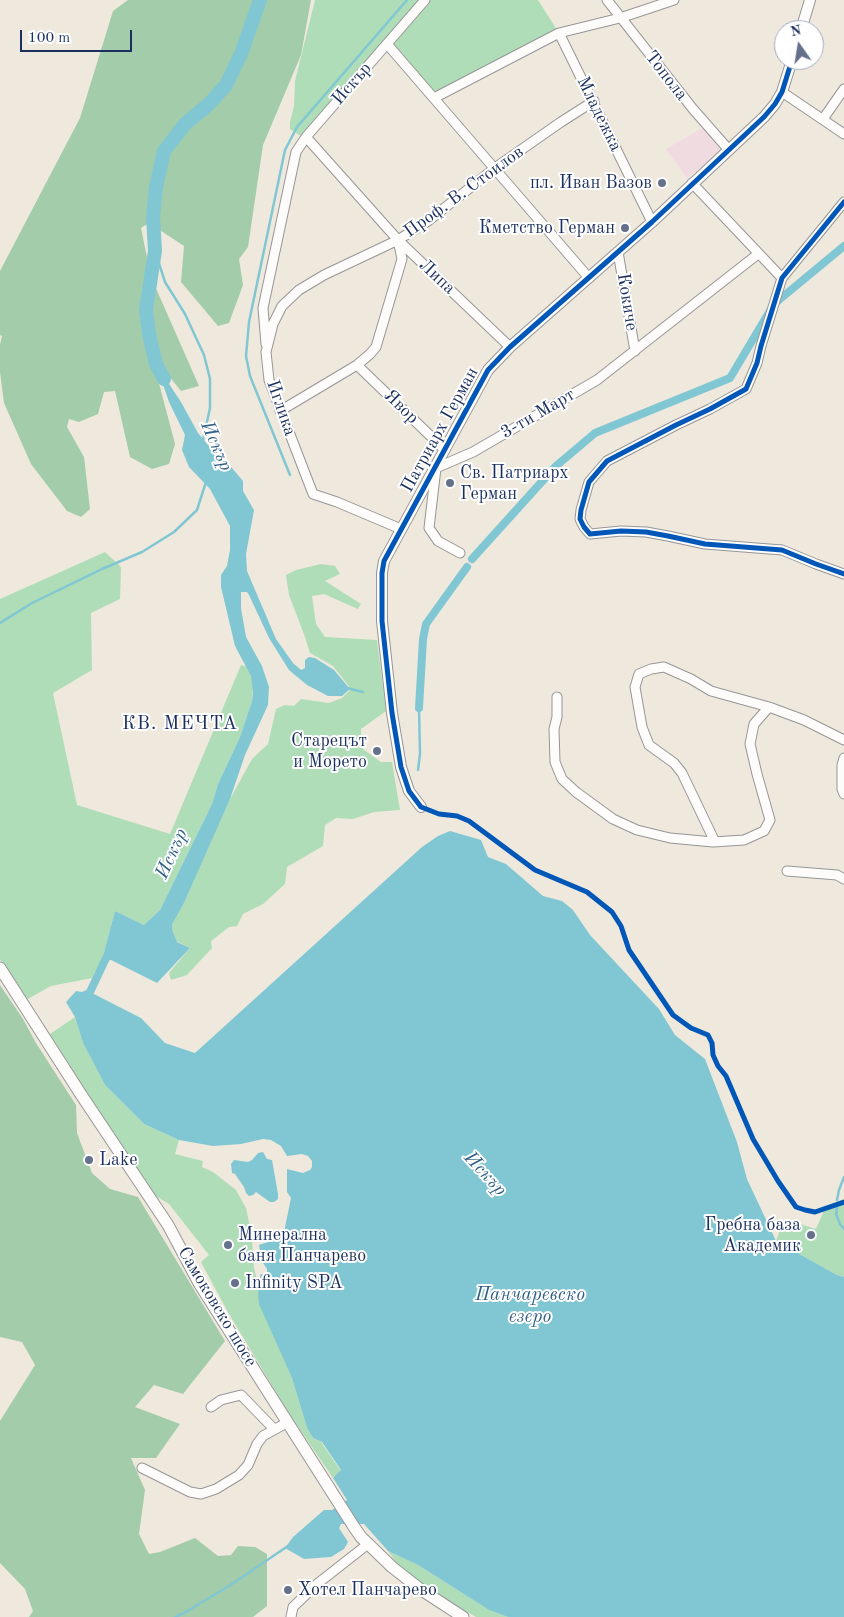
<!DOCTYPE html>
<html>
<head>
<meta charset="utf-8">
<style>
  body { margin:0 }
  #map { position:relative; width:844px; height:1617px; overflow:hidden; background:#efe9dd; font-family:"Old Standard TT",serif }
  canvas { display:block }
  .north { position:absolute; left:774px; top:20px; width:50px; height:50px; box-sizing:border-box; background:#fff; border:1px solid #a4acbf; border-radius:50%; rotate:347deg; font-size:14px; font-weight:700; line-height:20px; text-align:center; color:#1b2f5e }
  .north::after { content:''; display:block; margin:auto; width:18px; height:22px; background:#65708a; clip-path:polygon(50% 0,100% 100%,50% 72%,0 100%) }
  .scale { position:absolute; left:20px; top:30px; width:112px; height:22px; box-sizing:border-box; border:2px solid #1b2f5e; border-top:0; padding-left:6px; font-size:15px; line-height:18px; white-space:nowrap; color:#1b2f5e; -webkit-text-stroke:4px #fff; paint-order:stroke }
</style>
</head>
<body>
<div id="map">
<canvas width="844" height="1617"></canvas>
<div class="north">N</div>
<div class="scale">100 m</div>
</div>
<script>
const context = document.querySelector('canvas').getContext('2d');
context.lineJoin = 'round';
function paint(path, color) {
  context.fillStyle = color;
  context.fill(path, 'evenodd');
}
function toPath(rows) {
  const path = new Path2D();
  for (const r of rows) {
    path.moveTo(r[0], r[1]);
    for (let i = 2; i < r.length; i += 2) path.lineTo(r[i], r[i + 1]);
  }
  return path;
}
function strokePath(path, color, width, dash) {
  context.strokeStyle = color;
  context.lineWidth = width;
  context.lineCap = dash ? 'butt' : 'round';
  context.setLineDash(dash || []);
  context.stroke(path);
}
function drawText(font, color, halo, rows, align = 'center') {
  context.font = font + ' "Old Standard TT",serif';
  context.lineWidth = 4;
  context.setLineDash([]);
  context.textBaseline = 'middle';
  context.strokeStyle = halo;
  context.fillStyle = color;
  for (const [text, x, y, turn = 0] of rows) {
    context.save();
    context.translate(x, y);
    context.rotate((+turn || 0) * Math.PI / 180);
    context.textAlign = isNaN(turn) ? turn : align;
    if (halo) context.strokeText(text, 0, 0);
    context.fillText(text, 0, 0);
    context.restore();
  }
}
paint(toPath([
  [704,127,724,150,687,178,666,149]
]), '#f0dbe0');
paint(toPath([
  [315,0,538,0,559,33,434,98,387,45,306,137,299,135,290,129,290,122,294,106,295,81],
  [105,552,121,567,120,599,91,613,92,670,53,693,77,805,170,834,241,665,248,667,251,676,253,687,252,701,240,737,218,784,212,804,160,910,144,925,115,911,103,956,92,978,51,986,26,1000,0,959,0,599],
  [321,564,335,566,340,574,325,581,361,604,358,609,324,594,312,596,316,624,325,637,377,640,386,711,361,729,361,743,363,749,381,762,392,762,400,810,374,812,353,819,336,818,325,825,323,846,287,867,285,884,263,904,243,914,237,926,229,927,211,941,212,948,187,975,171,980,169,973,190,948,156,931,174,918,184,903,224,810,252,759,268,744,276,709,285,705,294,706,301,699,329,703,342,698,351,689,333,666,310,653,305,637,289,595,286,575,296,570],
  [75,1017,83,1043,105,1085,144,1124,179,1140,175,1154,203,1161,202,1167,213,1172,236,1190,246,1208,249,1222,252,1239,254,1268,258,1284,258,1294,292,1378,307,1428,313,1438,321,1442,341,1471,333,1478,288,1412,229,1314,201,1262,209,1255,169,1204,154,1195,129,1160,50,1034],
  [844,1199,844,1277,837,1275,776,1241,784,1219,816,1229,826,1206],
  [388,1551,418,1565,489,1610,508,1617,476,1617,426,1588,396,1562]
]), '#afddb8');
paint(toPath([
  [128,0,311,0,301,55,263,145,248,247,239,259,243,285,229,323,218,326,181,282,184,246,149,223,141,228,151,277,199,386,181,391,161,366,155,368,175,444,169,464,152,469,130,457,115,391,104,392,98,414,79,422,69,419,67,427,84,457,90,509,81,517,67,511,31,464,4,403,0,372,0,345,2,336,0,335,0,271,80,118,113,11],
  [0,985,23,1019,36,1043,76,1105,77,1133,92,1173,110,1189,138,1197,225,1341,183,1394,154,1385,135,1407,180,1424,156,1458,131,1458,145,1490,139,1534,149,1554,160,1552,195,1538,218,1556,231,1555,238,1546,255,1547,267,1554,267,1606,253,1617,29,1617,33,1611,25,1589,0,1563,0,1421,35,1365,22,1342,0,1337]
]), '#a3ccaa');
paint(toPath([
  [156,364,181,402,198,433,208,445,221,455,243,481,243,491,254,510,246,554,247,571,276,639,293,663,301,670,305,668,305,660,309,657,315,658,334,670,350,689,342,696,328,696,307,685,289,670,269,638,249,595,247,592,241,592,241,608,246,637,262,666,269,687,268,705,245,755,230,799,184,903,172,924,172,930,177,942,190,948,157,983,103,956,115,911,144,925,160,910,212,804,218,784,240,737,252,701,253,693,251,676,235,646,221,587,221,575,227,566,230,550,230,526,210,489,189,467,182,450,185,435,169,402],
  [450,831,481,840,488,857,506,864,543,896,562,901,573,910,590,935,659,1009,675,1035,705,1059,737,1142,747,1179,776,1241,837,1275,844,1277,844,1617,508,1617,489,1610,418,1565,388,1551,364,1524,341,1524,339,1528,348,1542,344,1549,331,1557,304,1559,285,1548,293,1537,324,1510,332,1510,347,1500,333,1478,341,1470,322,1442,313,1438,307,1428,292,1378,259,1304,258,1294,259,1279,261,1274,267,1274,267,1269,263,1263,264,1257,260,1251,259,1245,283,1237,291,1198,287,1192,287,1169,303,1173,310,1170,312,1167,312,1161,308,1156,302,1154,287,1156,281,1146,271,1140,263,1139,241,1144,213,1146,179,1140,144,1124,105,1085,83,1043,75,1017,66,1002,76,991,82,992,86,990,141,1018,165,1043,195,1053,422,847,438,836],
  [263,1152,267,1159,272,1160,278,1194,278,1199,274,1202,270,1202,256,1192,253,1195,249,1196,246,1193,244,1187,235,1174,232,1173,231,1164,234,1160,248,1162,252,1160,258,1153]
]), '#80c7d3');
strokePath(toPath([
  [155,251,165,282,185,314,204,355,210,379,210,408,203,440],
  [290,475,250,376,246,356,249,322,285,150,297,127,407,0],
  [0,623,32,603,102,569,142,552,174,532,197,510,206,482],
  [347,688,363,692],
  [418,770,420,754,419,708],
  [837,1200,839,1190,844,1177],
  [837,1208,836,1214,840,1224,844,1229],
  [175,1617,184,1613,229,1586,288,1546]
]), '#80c7d3', 2.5);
strokePath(toPath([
  [472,559,556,466,595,433,730,378,774,304,844,246],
  [419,708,423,639,426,624,467,567],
  [90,992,106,958,115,952]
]), '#80c7d3', 8);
strokePath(toPath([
  [164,379,156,364,149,334,146,310,155,251,153,217,156,187,164,151,185,124,209,104,226,85,241,54,260,0]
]), '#80c7d3', 14);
const minor = toPath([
  [607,0,693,109,729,150],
  [559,33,652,222],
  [387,44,589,278],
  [782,92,844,134],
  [434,98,559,33,620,18,674,0],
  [823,119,844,89],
  [306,137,398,240,510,347],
  [692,183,782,278],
  [844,202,782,278,761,346,757,363,746,389,710,409,676,425,607,461,589,482,581,510,580,519,584,527,590,534,621,531,646,532,668,536,705,544,782,550,816,564,844,574],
  [398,240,324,275,299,290,282,306,273,324,266,352,269,380,313,494,337,502,401,529],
  [618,252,635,351],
  [266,344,263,308,296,152,306,137,425,0],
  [357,365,445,450],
  [280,411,357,365,370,354,376,347,402,259,398,240,428,221,495,168,561,122,594,101],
  [460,553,438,541,429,528,436,468,473,452,597,380,758,254],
  [557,697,557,717,554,729,555,762,562,779,576,792,613,819,637,830,670,838,713,842,744,840,764,831,770,820,757,774,750,744,754,724,769,707],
  [844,758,842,765,842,789,844,794],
  [715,842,682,773,674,763,649,745,642,727,635,687,639,674,651,669,664,667,691,679,711,691,769,707,804,720,844,740],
  [787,871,837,875,844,879],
  [211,1407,221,1400,241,1395,274,1429],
  [142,1468,190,1492,201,1494,216,1489,239,1475,248,1465,257,1444,263,1436,288,1422],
  [291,1617,293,1607,317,1584,368,1544]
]);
const tertiary = toPath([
  [801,30,810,0],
  [421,807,409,791,401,767,392,713,382,621,382,573,384,561,488,370,510,347,652,222,764,117,775,104,782,92,792,60]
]);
const secondary = toPath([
  [0,968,80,1093,168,1225,199,1283,354,1527,361,1537,392,1567,420,1589,463,1617]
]);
strokePath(minor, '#969698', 11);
strokePath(tertiary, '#969698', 12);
strokePath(secondary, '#969698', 13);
strokePath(minor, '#fdfcfa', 9);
strokePath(tertiary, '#fdfcfa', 10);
strokePath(secondary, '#fdfcfa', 11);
strokePath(toPath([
  [792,60,782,92,775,104,764,117,652,222,510,347,488,370,384,561,382,573,382,621,392,713,401,767,409,791,421,807,439,814,457,816,469,821,535,870,587,892,612,912,621,926,629,950,673,1015,691,1028,708,1035,712,1043,713,1055,718,1066,726,1076,753,1139,778,1181,796,1207,805,1210,815,1212,844,1202],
  [844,202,782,278,761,346,757,363,746,389,710,409,676,425,607,461,589,482,581,510,580,519,584,527,590,534,621,531,646,532,668,536,705,544,782,550,816,564,844,574]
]), '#0057b8', 5);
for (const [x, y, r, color] of [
  [662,183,5,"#65708a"],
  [625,228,5,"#65708a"],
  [450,483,5,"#65708a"],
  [377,751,5,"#65708a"],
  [89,1160,5,"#65708a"],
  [811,1235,5,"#65708a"],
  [228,1245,5,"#65708a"],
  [235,1283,5,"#65708a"],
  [288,1590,5,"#65708a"]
]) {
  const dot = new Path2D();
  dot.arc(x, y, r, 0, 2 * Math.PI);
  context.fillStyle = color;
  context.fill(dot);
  strokePath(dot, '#fff', 2);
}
drawText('18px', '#1b2f5e', '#fff', [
  ["Топола",666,76,52],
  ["Искър",352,84,-49],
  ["Младежка",599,114,64],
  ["Проф. В. Стоилов",464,192,-36],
  ["Липа",437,277,43],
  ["Кокиче",627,302,81],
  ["Явор",401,407,44],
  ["Иглика",281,408,71],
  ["3-ти Март",538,414,-30],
  ["Патриарх Герман",440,430,-61],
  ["Самоковско шосе",217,1307,59]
]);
drawText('18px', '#1b2f5e', '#fff', [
  ["пл. Иван Вазов",652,183,"right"],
  ["Кметство Герман",615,228,"right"],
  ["Св. Патриарх",460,473],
  ["Герман",460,494],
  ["Старецът",367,741,"right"],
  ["и Морето",367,762,"right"],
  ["Lake",99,1160],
  ["Гребна база",801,1225,"right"],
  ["Академик",801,1246,"right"],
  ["Минерална",238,1235],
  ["баня Панчарево",238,1256],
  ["Infinity SPA",245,1283],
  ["Хотел Панчарево",298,1590]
], 'left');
drawText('italic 19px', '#2e5f86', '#fff', [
  ["Искър",216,446,66],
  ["Искър",172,854,-66],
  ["Искър",485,1174,47],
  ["Панчаревско",530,1295],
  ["езеро",530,1317]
]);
context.letterSpacing = '1px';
drawText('19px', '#1b2f5e', '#fff', [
  ["КВ. МЕЧТА",180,724]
]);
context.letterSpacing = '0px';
</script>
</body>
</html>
